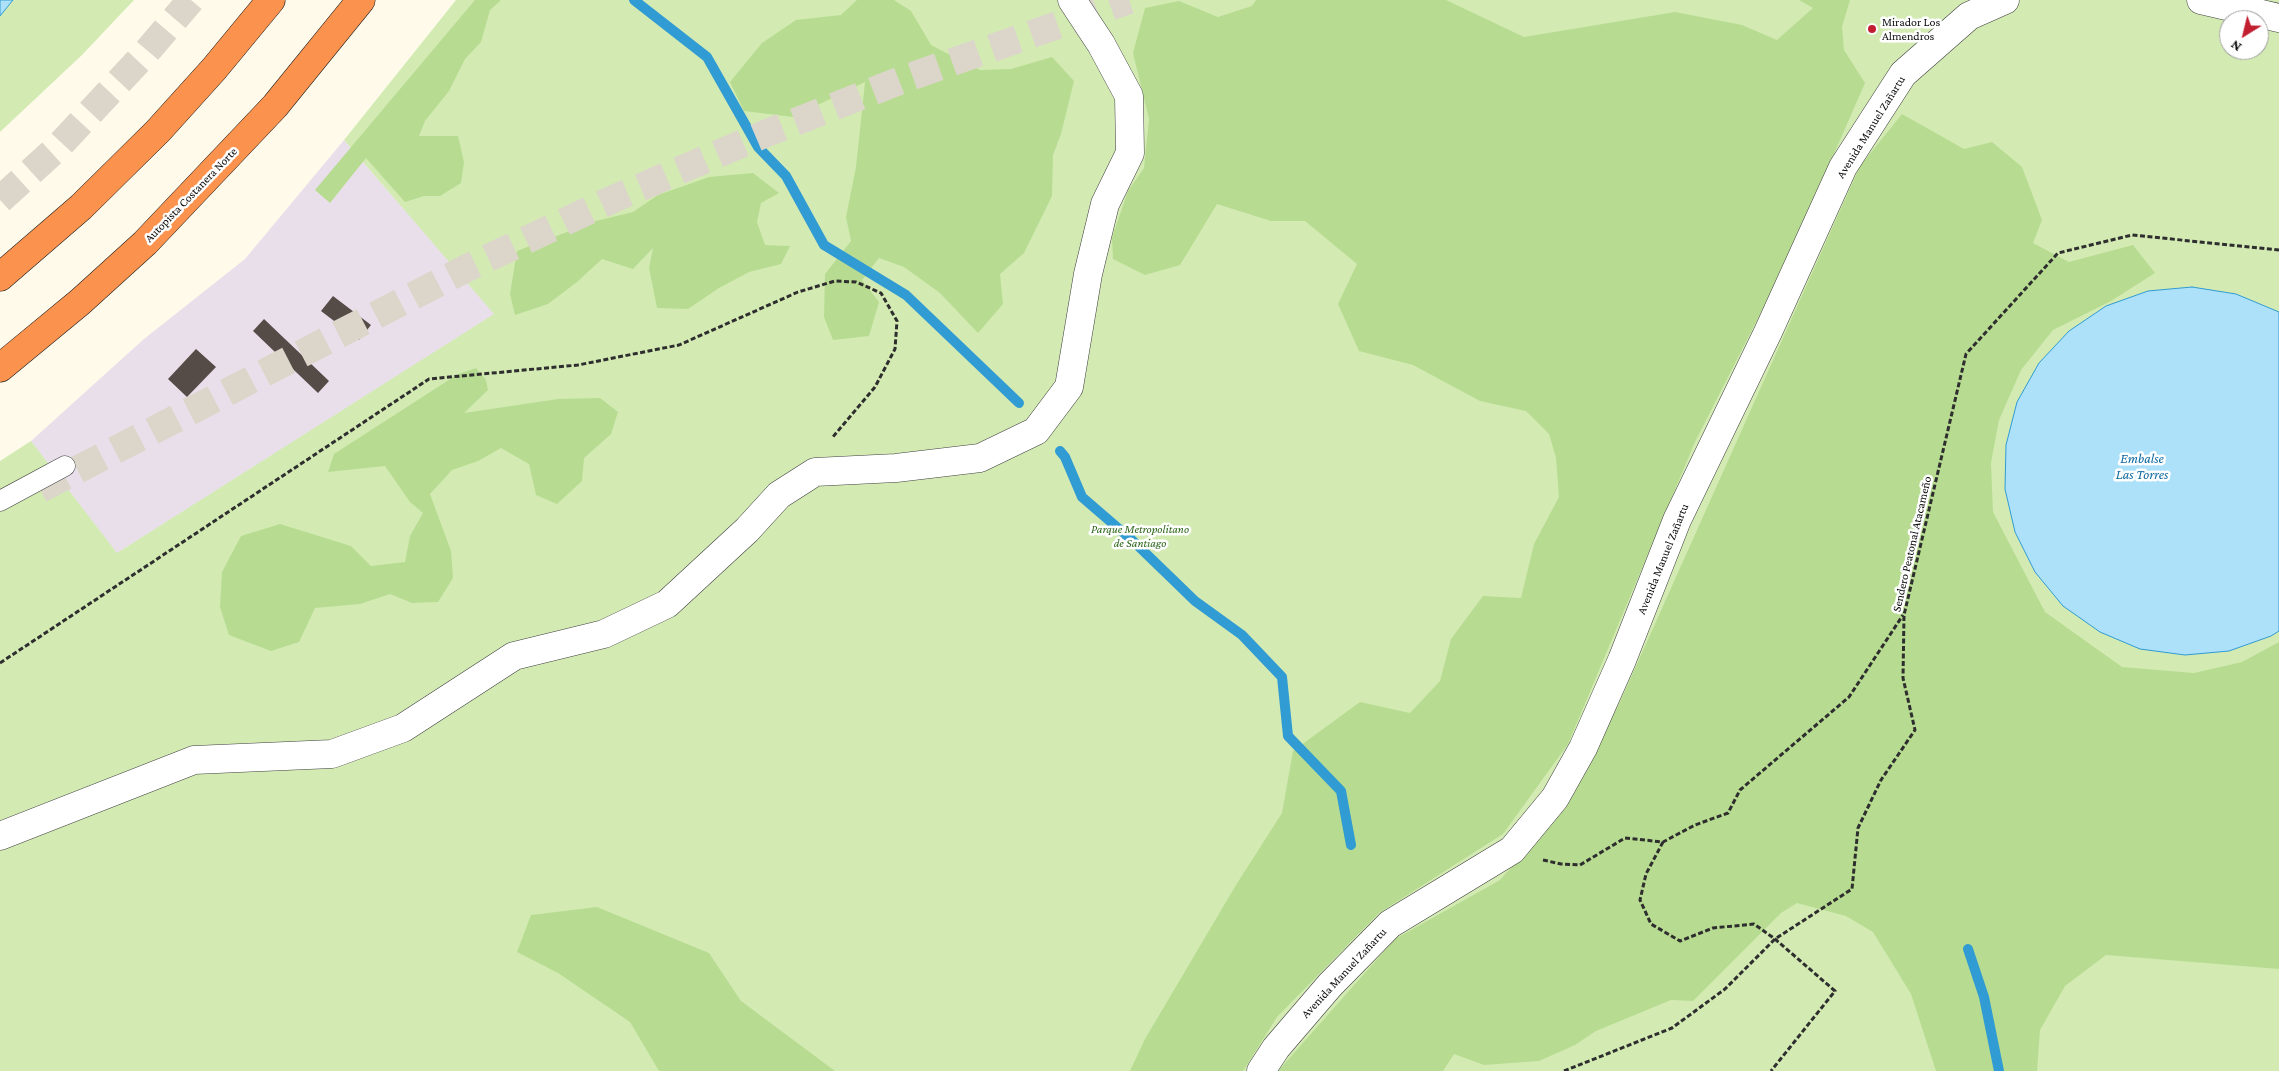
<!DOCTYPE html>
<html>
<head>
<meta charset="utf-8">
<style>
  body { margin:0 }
  #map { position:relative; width:2279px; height:1071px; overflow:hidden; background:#fffaea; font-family:"Crimson Pro",serif }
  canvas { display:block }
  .north { position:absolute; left:2219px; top:10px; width:50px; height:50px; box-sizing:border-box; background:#fff; border:1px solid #9e9e9e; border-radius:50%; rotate:216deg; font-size:14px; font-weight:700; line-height:20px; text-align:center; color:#0c0c0c }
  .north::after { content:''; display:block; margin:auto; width:18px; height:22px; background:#c11e2f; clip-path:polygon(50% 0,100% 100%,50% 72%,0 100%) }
</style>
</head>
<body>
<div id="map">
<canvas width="2279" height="1071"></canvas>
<div class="north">N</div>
</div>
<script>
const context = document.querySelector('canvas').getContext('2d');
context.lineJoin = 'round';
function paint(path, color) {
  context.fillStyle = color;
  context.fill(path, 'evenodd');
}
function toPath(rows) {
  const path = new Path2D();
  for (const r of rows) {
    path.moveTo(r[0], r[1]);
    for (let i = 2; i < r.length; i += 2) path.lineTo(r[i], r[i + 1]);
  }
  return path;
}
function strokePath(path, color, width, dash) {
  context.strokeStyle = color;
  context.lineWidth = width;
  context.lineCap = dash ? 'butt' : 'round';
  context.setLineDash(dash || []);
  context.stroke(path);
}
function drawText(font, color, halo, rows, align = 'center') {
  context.font = font + ' "Crimson Pro",serif';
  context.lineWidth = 5;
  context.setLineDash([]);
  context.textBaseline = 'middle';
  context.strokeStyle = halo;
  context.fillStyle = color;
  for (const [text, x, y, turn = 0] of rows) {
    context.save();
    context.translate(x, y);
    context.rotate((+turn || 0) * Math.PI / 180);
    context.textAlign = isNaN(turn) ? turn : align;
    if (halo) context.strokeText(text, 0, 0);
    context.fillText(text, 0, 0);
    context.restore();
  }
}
paint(toPath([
  [344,140,495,314,116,554,31,441,144,339,245,259]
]), '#e9dfeb');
paint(toPath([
  [0,0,134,0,82,55,0,132],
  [456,0,2279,0,2279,1071,0,1071,0,461,31,441,117,553,494,314,344,140],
  [2229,20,2259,20,2259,50,2229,50]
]), '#d3ebb3');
paint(toPath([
  [475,0,501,0,490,10,481,42,465,59,449,91,425,121,419,136,458,136,464,162,461,183,440,196,424,196,405,202,366,158,330,203,315,190],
  [857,0,894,0,911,11,931,45,980,70,1011,69,1052,57,1074,81,1061,134,1053,155,1052,196,1024,253,1000,274,1003,304,978,333,940,293,904,267,879,258,862,280,879,302,869,336,833,340,824,317,825,274,851,241,846,217,856,167,865,82,793,117,744,111,730,82,762,43,796,20,841,15],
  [1256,0,1446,0,1524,37,1675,12,1742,25,1777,40,1813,8,1799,0,1850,0,1842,27,1844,50,1865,83,1787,261,1695,442,1568,744,1503,834,1379,913,1277,1017,1243,1071,1130,1071,1145,1039,1236,885,1282,813,1293,751,1360,702,1410,713,1440,681,1451,639,1483,596,1521,598,1534,544,1559,497,1556,458,1549,434,1526,411,1480,401,1413,365,1359,351,1338,304,1357,264,1305,221,1271,221,1217,204,1180,265,1145,275,1113,259,1112,238,1120,214,1128,191,1144,168,1149,119,1133,53,1145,8,1179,1,1218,17,1252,6],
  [1902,114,1964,149,1992,142,2022,167,2042,220,2033,243,2069,262,2133,245,2155,273,2111,301,2053,330,2021,370,1999,420,1991,463,1993,512,2045,612,2122,667,2194,673,2242,662,2279,642,2279,969,2106,955,2065,986,2040,1030,2037,1071,1936,1071,1911,994,1873,932,1846,916,1797,903,1781,913,1693,1001,1671,1000,1596,1031,1575,1045,1539,1061,1484,1065,1454,1054,1443,1071,1278,1071,1395,939,1500,880,1564,808,1620,702,1860,166],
  [753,173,779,193,761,203,757,222,765,245,790,246,781,264,749,272,719,288,688,309,657,308,649,268,653,248,633,269,602,259,577,282,548,304,515,315,510,294,517,251,596,221,633,212,658,195,709,177],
  [476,368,486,380,488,390,464,413,558,399,600,398,618,412,611,434,584,458,582,481,557,504,536,495,529,464,501,448,478,461,452,470,430,494,451,551,453,578,438,602,412,603,390,594,360,604,315,608,299,642,271,651,229,635,220,607,222,572,241,536,280,524,351,546,371,566,405,562,410,536,423,513,410,502,385,466,328,472,334,454,458,374],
  [597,907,709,953,741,1001,835,1071,659,1071,630,1022,558,973,517,952,531,915]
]), '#b7dc91');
const water = toPath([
  [0,0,13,0,0,16,0,0],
  [2192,287,2236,294,2279,312,2279,631,2271,636,2229,651,2185,655,2140,649,2100,632,2063,606,2035,572,2015,532,2005,489,2006,445,2017,402,2039,363,2069,331,2106,306,2148,291,2192,287]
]);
paint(water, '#ade1f9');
strokePath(water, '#319bd3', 1);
strokePath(toPath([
  [634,0,707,57,758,147,786,176,824,245,906,295,1019,403],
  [1060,451,1065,457,1082,497,1133,541,1195,601,1242,635,1282,677,1288,736,1341,791,1351,845],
  [1968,949,1984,997,1999,1071]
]), '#319bd3', 10);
paint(toPath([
  [333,296,371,325,359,340,321,311],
  [264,319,329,381,318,393,253,331],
  [196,349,216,367,187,397,168,379]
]), '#554c48');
strokePath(toPath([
  [0,200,57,148,143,56,191,0],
  [40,489,467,268,613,199,762,135,904,79,1129,0]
]), '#dbd6c9', 28, [28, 14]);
const lane = toPath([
  [0,501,65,466]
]);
const street = toPath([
  [2201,0,2279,18],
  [0,836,194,760,332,754,403,728,514,656,604,634,667,604,747,530,779,495,815,472,896,468,980,458,1036,431,1069,387,1088,274,1105,204,1130,153,1129,96,1101,44,1072,0],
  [1261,1071,1276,1048,1330,985,1390,924,1512,850,1555,798,1583,748,1622,660,1677,520,1768,332,1843,167,1903,74,1969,16,2005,0]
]);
const highway = toPath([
  [0,277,81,207,158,131,214,69,271,0],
  [0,368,80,302,145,243,275,106,361,0]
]);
strokePath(lane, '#3f3f3f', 21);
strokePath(street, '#3f3f3f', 29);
strokePath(highway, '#1d1d1d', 29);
strokePath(toPath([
  [0,663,429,379,578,365,679,345,798,292,835,281,856,282,881,293,897,321,895,349,875,387,832,438],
  [1663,842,1646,874,1640,900,1651,924,1680,941,1713,928,1754,924,1775,939,1835,991,1771,1071],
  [1543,860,1561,864,1580,865,1625,838,1663,842,1695,825,1728,813,1740,790,1849,697,1903,615],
  [1564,1071,1672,1028,1725,989,1775,939,1852,889,1858,828,1881,780,1915,730,1903,678,1904,615,1966,354,2058,253,2132,235,2279,250]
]), '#2e2e2e', 3, [5, 2.5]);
strokePath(lane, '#fff', 20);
strokePath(street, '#fff', 28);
strokePath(highway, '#fb924d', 28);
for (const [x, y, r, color] of [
  [1872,29,5,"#c11e2f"]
]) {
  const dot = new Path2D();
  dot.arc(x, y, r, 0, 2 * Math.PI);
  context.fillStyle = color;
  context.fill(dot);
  strokePath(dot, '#fff', 2);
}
drawText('12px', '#0c0c0c', '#fff', [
  ["Mirador Los",1882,22],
  ["Almendros",1882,36]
], 'left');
drawText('12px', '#0c0c0c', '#fff', [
  ["Avenida Manuel Zañartu",1871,127,-58],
  ["Autopista Costanera Norte",191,195,-46],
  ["Sendero Peatonal Atacameño",1912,544,-77],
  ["Avenida Manuel Zañartu",1663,559,-68],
  ["Avenida Manuel Zañartu",1344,973,-47]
]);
drawText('italic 12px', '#2e661a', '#fff', [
  ["Parque Metropolitano",1140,529],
  ["de Santiago",1140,543]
]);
drawText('italic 14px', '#106ba2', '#fff', [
  ["Embalse",2142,459],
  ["Las Torres",2142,475]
]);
</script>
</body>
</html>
